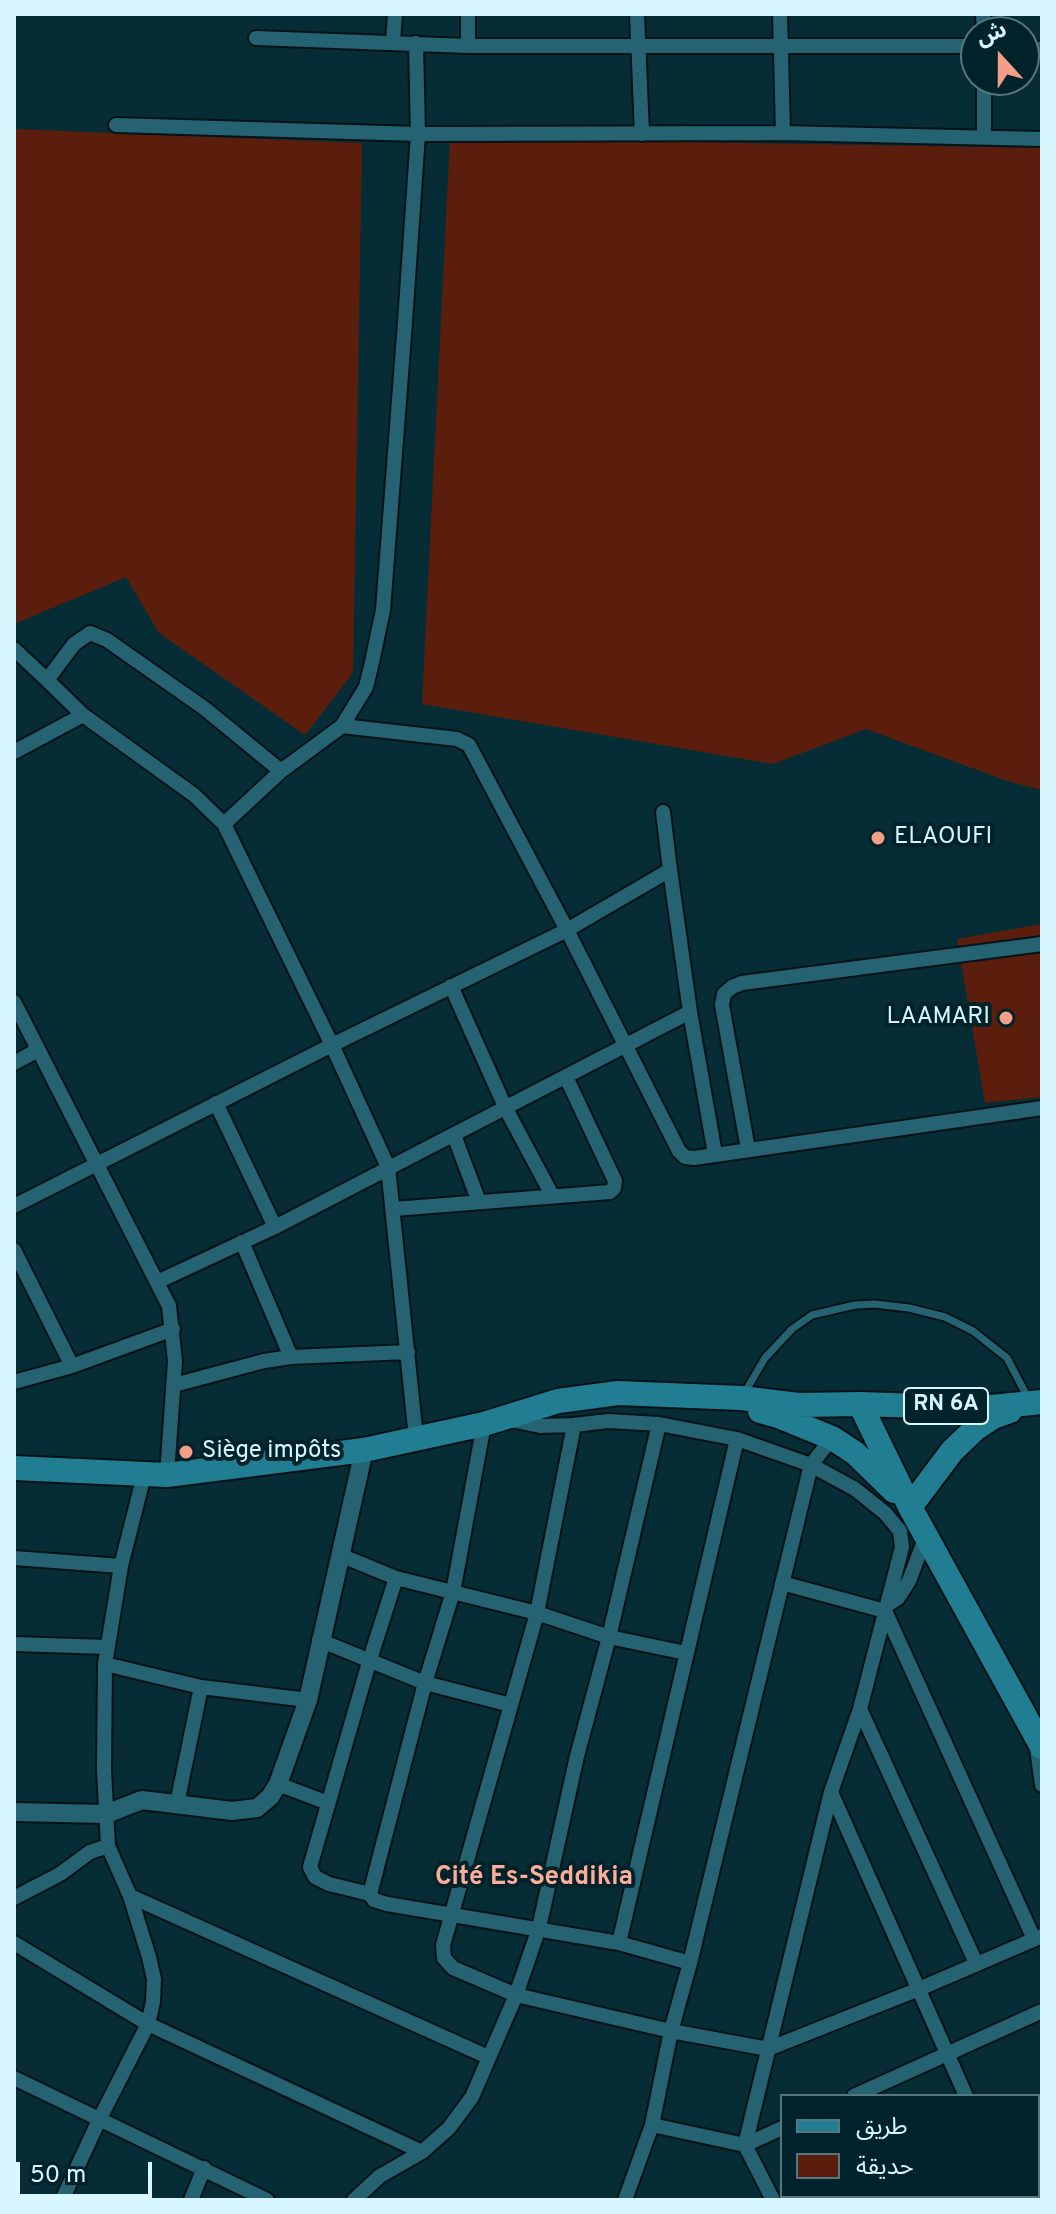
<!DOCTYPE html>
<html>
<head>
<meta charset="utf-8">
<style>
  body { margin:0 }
  #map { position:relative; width:1056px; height:2214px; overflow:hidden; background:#062d35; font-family:Overpass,"Noto Sans Arabic",sans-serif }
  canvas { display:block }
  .frame { position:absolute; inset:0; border:16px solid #d8f6fe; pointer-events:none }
  .legend { position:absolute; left:780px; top:2094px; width:260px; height:104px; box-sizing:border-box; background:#00232b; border:2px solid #56777f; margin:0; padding:10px 14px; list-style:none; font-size:24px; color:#d8f6fe }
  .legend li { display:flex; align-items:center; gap:16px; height:40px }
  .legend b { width:40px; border:2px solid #56777f }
  .north { position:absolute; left:960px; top:16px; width:80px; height:80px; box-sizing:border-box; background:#00232b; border:2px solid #56777f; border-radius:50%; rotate:339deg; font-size:22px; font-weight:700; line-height:32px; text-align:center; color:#d8f6fe }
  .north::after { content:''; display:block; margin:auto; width:28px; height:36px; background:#f49e87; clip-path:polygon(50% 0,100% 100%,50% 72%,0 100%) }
  .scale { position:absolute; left:16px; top:2162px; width:136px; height:36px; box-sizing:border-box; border:4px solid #d8f6fe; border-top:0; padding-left:10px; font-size:24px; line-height:28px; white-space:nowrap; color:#d8f6fe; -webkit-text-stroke:6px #00232b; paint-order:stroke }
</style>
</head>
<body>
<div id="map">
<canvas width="1056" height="2214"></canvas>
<div class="frame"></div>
<ul class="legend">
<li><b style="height:10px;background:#217d91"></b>طريق</li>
<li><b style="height:22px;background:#5b1e0d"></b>حديقة</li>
</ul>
<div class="north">ش</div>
<div class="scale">50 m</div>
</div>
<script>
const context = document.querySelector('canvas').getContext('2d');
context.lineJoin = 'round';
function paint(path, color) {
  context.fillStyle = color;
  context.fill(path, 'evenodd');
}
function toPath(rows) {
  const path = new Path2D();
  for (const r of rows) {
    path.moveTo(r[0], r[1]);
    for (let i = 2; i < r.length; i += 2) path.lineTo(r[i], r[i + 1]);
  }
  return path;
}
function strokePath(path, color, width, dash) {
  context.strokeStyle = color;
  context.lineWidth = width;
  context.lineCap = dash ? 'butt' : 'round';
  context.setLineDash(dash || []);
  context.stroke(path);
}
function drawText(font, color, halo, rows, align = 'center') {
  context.font = font + ' Overpass,sans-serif';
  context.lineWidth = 8;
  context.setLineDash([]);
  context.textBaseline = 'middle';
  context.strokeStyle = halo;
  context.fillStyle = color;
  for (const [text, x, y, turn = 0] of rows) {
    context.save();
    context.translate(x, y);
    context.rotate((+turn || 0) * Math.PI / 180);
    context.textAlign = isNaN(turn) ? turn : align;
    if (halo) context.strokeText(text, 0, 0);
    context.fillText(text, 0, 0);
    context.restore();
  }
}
paint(toPath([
  [14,129,362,143,353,673,305,735,159,633,126,577,14,624],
  [450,138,1042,148,1042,790,1010,782,866,729,773,764,422,704],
  [1042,924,1042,1097,985,1103,957,939]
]), '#5b1e0d');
const service = toPath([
  [745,1392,765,1358,792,1329,812,1315,855,1305,875,1304,909,1308,945,1317,973,1331,1007,1358,1028,1398]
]);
const minor = toPath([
  [637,14,642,134],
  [780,14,783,133],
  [983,14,984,32],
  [256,38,468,46,976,46],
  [393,42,395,14],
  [468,46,468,14],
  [1024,48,1042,49],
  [116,125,418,134,783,133,1042,139],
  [984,137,984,80],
  [14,649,47,680],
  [83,715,47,680,74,644,90,633,107,640,204,708,281,771],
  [342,726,457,739,469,745,567,930,679,1151,685,1157,694,1158,1042,1108],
  [14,752,83,715,194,795,224,824],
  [663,812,670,870],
  [451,986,506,1109,552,1195],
  [14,1002,169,1306,175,1361,167,1475],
  [690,1012,715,1154],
  [14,1063,38,1050],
  [216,1103,275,1227],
  [454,1135,479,1202],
  [748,1149,722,1005,724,994,732,987,742,983,1042,944],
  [14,1206,332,1045,567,930,670,870,690,1012,275,1227,157,1282],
  [394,1209,610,1192,614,1188,615,1181,566,1077],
  [14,1250,72,1366],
  [291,1357,408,1352],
  [14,1382,72,1366,173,1329],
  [174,1385,264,1361,291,1357,242,1242],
  [511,1420,540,1426,574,1425,608,1421,659,1424,737,1439,811,1465,855,1489,885,1513,900,1531,902,1547,860,1709,831,1792,745,2145,773,2200],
  [484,1424,453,1592,425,1683,370,1894,374,1900,387,1904,619,1943,690,1963],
  [574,1425,537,1613,443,1945,444,1958,453,1968,516,1995,671,2031,768,2049,919,1989,1042,1936],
  [416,1438,388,1167,332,1045,224,824,281,771,342,726,366,687,372,662,383,610,405,322,418,134,416,43],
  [340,1555,396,1578,370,1659,310,1867,315,1877,329,1884,370,1894],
  [14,1558,121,1566],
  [396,1578,537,1613,609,1637,686,1653],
  [782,1583,885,1611,1034,1939],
  [886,1606,898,1598,909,1581,926,1536],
  [319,1640,425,1683,511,1705],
  [14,1644,108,1647],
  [105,1664,201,1687,308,1700],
  [860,1709,976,1963],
  [1036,1741,1042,1785],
  [278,1784,328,1803],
  [831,1792,966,2096],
  [177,1804,201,1687],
  [130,1896,488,2057],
  [14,1898,60,1874,90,1852,108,1846],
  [14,1943,148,2024,422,2152],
  [619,1943,737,1439],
  [14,2078,267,2200],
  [854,2096,1042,2011],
  [1038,2108,1042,2106],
  [652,2125,745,2145,782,2128],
  [1010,2196,1012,2200],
  [62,2200,100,2118,148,2024,153,2002,154,1979,149,1957,130,1896,108,1846,104,1770,105,1664,121,1566,144,1475],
  [191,2200,204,2168],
  [354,2200,380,2176,422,2152,449,2128,472,2097,516,1995,539,1928,577,1756,609,1637,659,1424],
  [625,2200,652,2125,671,2031,690,1963,811,1465,832,1438],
  [831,2200,840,2196]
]);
const tertiary = toPath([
  [14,1812,106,1814,142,1800,232,1811,257,1808,270,1797,278,1784,308,1700,364,1450]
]);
const primary = toPath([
  [860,1404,910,1507,1042,1747],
  [760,1411,778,1416,832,1438,855,1453,894,1491],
  [14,1468,167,1475,364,1450,484,1424,558,1401,618,1393,741,1398,799,1405,860,1404,981,1408,1042,1402],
  [910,1507,952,1451,975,1429,993,1417,1010,1411]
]);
strokePath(service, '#051317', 11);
strokePath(minor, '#051317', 18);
strokePath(tertiary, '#051317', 22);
strokePath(primary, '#051317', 28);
strokePath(service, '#266372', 7);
strokePath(minor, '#266372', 14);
strokePath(tertiary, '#266372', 18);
strokePath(primary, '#217d91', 24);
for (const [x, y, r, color] of [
  [878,838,8,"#f49e87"],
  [1006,1018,8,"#f49e87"],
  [186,1452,8,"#f49e87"]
]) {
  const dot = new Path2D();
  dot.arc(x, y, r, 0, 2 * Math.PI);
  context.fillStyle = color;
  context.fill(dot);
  strokePath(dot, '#00232b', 3);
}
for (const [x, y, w] of [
  [946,1406,84]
]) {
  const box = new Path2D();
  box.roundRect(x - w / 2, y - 18, w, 36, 6);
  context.fillStyle = '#00232b';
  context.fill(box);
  strokePath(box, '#d8f6fe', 2);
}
drawText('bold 22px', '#d8f6fe', null, [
  ["RN 6A",946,1406]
]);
drawText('24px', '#d8f6fe', '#00232b', [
  ["ELAOUFI",894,838],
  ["LAAMARI",990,1018,"right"],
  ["Siège impôts",202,1452]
], 'left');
drawText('bold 26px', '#feae98', '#00232b', [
  ["Cité Es-Seddikia",534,1879]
]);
</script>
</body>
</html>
